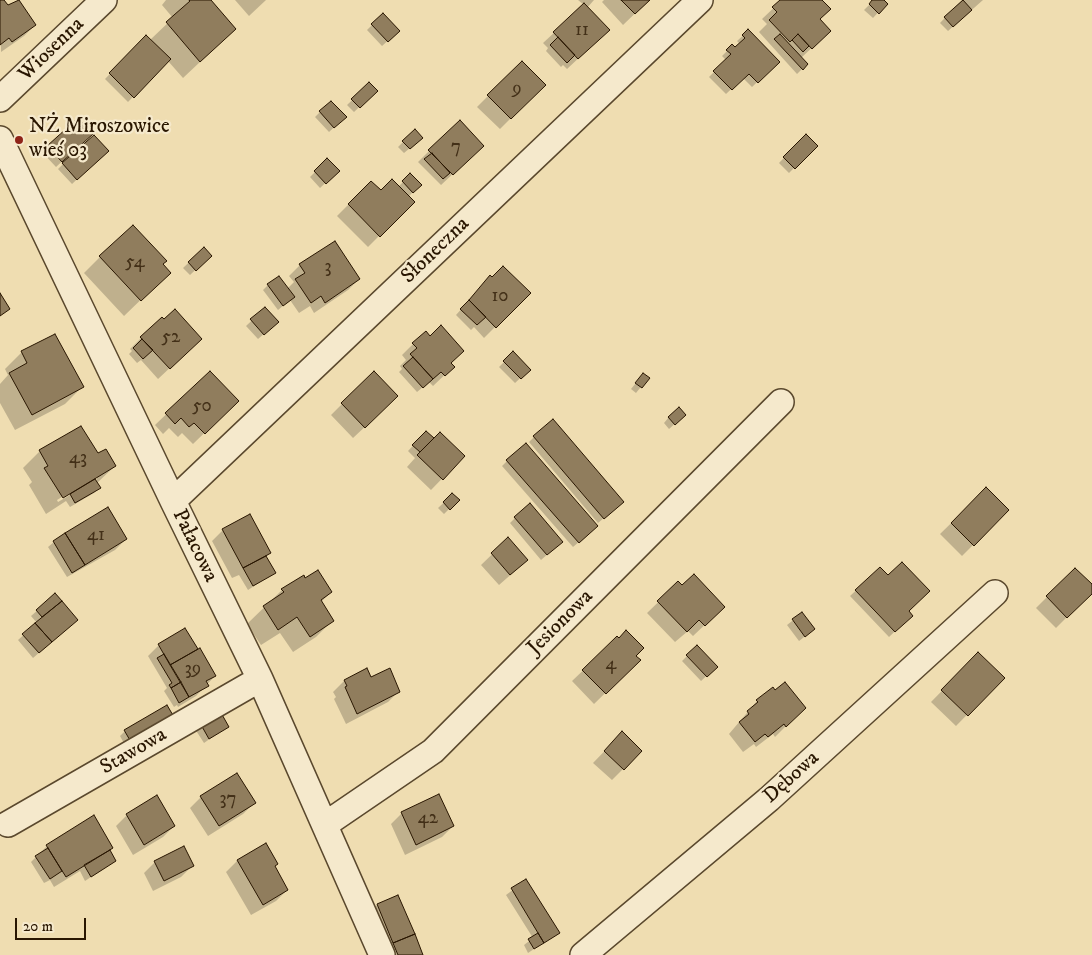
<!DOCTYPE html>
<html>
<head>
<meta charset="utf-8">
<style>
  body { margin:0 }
  #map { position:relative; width:1092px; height:955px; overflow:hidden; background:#efddb1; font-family:"IM FELL DW Pica",serif }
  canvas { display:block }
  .scale { position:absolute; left:15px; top:918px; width:71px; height:22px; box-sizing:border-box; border:2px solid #291601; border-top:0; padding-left:6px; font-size:15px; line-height:18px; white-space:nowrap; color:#291601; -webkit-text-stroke:4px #f5e9cc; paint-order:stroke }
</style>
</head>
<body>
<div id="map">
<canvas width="1092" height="955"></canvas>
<div class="scale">20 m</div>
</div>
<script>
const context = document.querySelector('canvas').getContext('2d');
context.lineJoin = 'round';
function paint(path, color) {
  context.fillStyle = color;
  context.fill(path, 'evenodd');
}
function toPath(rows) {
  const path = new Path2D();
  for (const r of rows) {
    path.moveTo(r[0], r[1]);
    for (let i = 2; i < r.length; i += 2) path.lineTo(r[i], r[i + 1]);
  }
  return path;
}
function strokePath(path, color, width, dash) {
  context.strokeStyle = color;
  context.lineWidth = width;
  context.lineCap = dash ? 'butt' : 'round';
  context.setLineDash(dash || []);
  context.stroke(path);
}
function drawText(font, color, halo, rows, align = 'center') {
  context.font = font + ' "IM FELL DW Pica",serif';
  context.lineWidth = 4.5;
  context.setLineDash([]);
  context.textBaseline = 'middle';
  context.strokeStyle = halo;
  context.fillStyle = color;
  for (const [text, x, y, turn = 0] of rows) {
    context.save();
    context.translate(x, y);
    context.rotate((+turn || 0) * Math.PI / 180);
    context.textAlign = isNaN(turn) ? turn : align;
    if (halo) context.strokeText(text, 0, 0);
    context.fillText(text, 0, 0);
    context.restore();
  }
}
paint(toPath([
  [0,0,3,0,7,7,18,0,35,25,24,36,1,52],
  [166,0,210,0,218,45,183,78,168,61,128,102,105,79,146,37,150,40,173,18,162,5],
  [235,0,266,0,249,16],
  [578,0,594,0,587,8,597,41,567,69,563,65,561,67,546,51,548,48,543,43,584,5],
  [604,0,649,0,623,25,602,2],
  [782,0,820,0,818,42,801,58,807,64,797,74,759,32,767,24,762,19],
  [874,0,883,0,886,4,873,18,864,10],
  [962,0,983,0,948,31,940,23],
  [383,14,393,36,382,46,367,30],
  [748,31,778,62,752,87,743,78,726,94,709,77,726,60,722,56,732,46,735,49,740,44,737,41],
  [522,62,544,85,500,129,477,107],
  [369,84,376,91,354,112,347,105],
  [320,112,345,117,329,132,315,117],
  [78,119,86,139,56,167,42,152],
  [806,135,816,146,789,173,779,163],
  [403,142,416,143,404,153,398,147],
  [429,151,471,157,441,185,418,162],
  [102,156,72,184,58,169,63,164],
  [327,160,338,171,320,188,310,177],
  [410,175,420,185,408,197,413,202,368,247,337,216,371,182,381,192,398,187],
  [204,248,210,256,190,275,183,268],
  [100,257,162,264,152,289,124,316,84,273],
  [300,265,359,279,348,290,314,313,310,306,299,313,290,300,278,310,263,290,268,285,287,289,294,282,289,276],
  [490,277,529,293,484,338,474,327,471,330,456,315],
  [265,308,272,327,258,339,246,326],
  [141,338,189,350,158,379,141,360,137,363,129,354,132,351,130,349],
  [413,344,453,367,433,386,429,382,417,392,399,372,402,369,400,366,406,360,402,355],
  [22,352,82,387,65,404,15,430,0,403,0,384,8,375,5,369],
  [513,353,529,370,515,383,499,367],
  [210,372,226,412,193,444,182,433,178,437,169,428,163,434,155,425],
  [643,374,648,378,636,393,631,389],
  [342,404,386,407,353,438,331,415],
  [669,417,679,420,669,429,664,423],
  [426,432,427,447,463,457,431,490,407,467,415,458,408,451],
  [534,437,617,507,598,523,529,442],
  [40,451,97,455,115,466,97,483,99,488,94,493,70,507,66,501,46,514,29,485,32,482,23,468],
  [97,476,97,479,58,502,57,500],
  [507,461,592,531,573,547,502,466],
  [986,489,1008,510,962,556,940,534],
  [452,495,458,500,444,514,438,508],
  [515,518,556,547,541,560,510,523],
  [223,530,270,553,265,558,274,573,248,590,239,575,232,578,212,541],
  [126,539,115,550,67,577,48,547,54,542],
  [508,539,515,571,499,585,481,565],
  [880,568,911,616,889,637,850,596],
  [1075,569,1092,586,1092,592,1056,628,1036,608],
  [303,577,305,580,331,592,321,602,333,620,316,637,293,652,280,633,261,645,247,624,282,590],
  [678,583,712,618,693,636,688,631,675,642,647,613],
  [55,595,77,620,33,658,18,640,37,623,31,616],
  [801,614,808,634,799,641,787,625],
  [185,629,215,676,196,696,178,707,177,705,174,707,164,691,167,688,148,656,159,645],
  [617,638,639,660,594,704,572,681],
  [697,646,716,667,701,681,682,661],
  [978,654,1003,678,956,726,931,702],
  [371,679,399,691,388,702,346,724,334,699,336,697,333,692,344,681],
  [775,691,804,708,775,737,773,734,756,747,754,744,743,752,729,734,757,701],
  [166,707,126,747,120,736,125,731],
  [200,724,228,726,204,743,195,729],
  [622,733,641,751,612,780,593,763],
  [201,797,254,803,243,814,208,836,190,808],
  [402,813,453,826,442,837,405,855,391,824],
  [127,815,174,826,163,837,133,855,116,826],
  [265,845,274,867,287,890,276,901,251,915,226,872,237,861],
  [47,846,109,851,115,861,85,881,80,871,54,887,50,880,44,883,31,862],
  [155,862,192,866,181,877,153,891,144,873],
  [526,880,558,933,528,953,524,945,533,938,506,895],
  [377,905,422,955,383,955,366,916]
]), '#0003');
const building = toPath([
  [0,0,4,0,8,5,19,0,36,25,12,42,9,38,0,45,0,0],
  [189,0,211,0,236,29,200,62,166,22,190,1,189,0],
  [621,0,650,0,635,14,621,0],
  [780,0,822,0,831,9,820,19,831,31,812,49,798,34,790,42,769,20,777,12,772,7,780,0],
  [872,0,884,0,888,4,879,14,869,4,872,0],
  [963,0,972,10,953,27,944,17,963,0],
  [584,3,610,30,578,59,553,32,584,3],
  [383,13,400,31,388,42,371,24,383,13],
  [748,29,780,62,758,83,749,74,732,90,713,71,731,54,726,50,732,44,735,47,745,38,742,35,748,29],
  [780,34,808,64,803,70,774,39,780,34],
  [798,34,809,46,803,52,792,40,798,34],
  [146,35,171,59,134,98,109,73,146,35],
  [558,37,575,55,567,63,550,45,558,37],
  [522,61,546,85,511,119,487,95,522,61],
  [369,82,378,91,360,108,351,99,369,82],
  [331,101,347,117,334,128,319,111,331,101],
  [78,118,93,134,62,162,47,146,78,118],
  [460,120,484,146,453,175,428,150,460,120],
  [415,129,423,138,410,149,402,141,415,129],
  [806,134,818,146,795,169,783,157,806,134],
  [94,135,109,151,77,180,62,163,94,135],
  [432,153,450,173,443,179,424,159,432,153],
  [327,158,340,171,326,184,314,171,327,158],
  [410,173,422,185,413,193,402,181,410,173],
  [392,179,415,202,380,237,348,204,371,181,381,190,392,179],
  [133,225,167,261,163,264,171,273,141,301,99,256,133,225],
  [335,241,360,279,325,303,321,296,311,303,295,279,305,273,299,264,335,241],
  [204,247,212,256,196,271,188,262,204,247],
  [503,266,531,293,496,328,469,300,490,275,492,277,503,266],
  [279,276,295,297,283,306,267,284,279,276],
  [0,293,10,309,0,316,0,293],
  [469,300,486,317,477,325,460,309,469,300],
  [265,307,279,322,264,335,250,319,265,307],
  [175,309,202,339,170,369,140,337,162,317,164,319,175,309],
  [441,325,464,351,451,363,455,367,445,376,441,372,433,379,410,354,417,348,412,343,426,331,430,336,441,325],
  [55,334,84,387,32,415,9,373,27,363,21,351,55,334],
  [142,339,153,350,143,359,133,348,142,339],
  [513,351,531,370,521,379,503,361,513,351],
  [413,357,433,379,423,388,403,366,413,357],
  [210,371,239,401,205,434,194,423,189,427,181,418,175,424,165,413,210,371],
  [374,371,398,396,365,428,341,403,374,371],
  [643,373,650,378,642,388,635,383,643,373],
  [679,407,686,415,675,425,668,417,679,407],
  [553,419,624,502,604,519,533,436,553,419],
  [81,426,98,453,106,449,116,466,63,498,44,468,48,466,39,450,81,426],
  [426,431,434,438,420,452,412,445,426,431],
  [440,432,465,456,443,480,417,455,440,432],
  [526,443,598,526,579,543,506,460,526,443],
  [95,479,101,488,75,503,70,494,95,479],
  [986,487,1009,510,974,546,951,523,986,487],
  [452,493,460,500,450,510,443,502,452,493],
  [530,503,563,542,547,555,514,517,530,503],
  [108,507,127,539,85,565,65,533,108,507],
  [250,514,271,553,243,568,222,529,250,514],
  [65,533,85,565,72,573,53,541,65,533],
  [508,537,528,560,510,575,491,553,508,537],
  [266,556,276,573,253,586,243,568,266,556],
  [902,562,930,591,909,611,913,616,895,632,855,590,880,567,888,575,902,562],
  [1075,568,1092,584,1092,594,1067,618,1046,596,1075,568],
  [318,570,332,592,321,600,334,621,310,637,297,617,278,630,263,606,284,592,281,589,304,575,305,578,318,570],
  [694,574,725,607,705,626,699,620,687,632,657,601,678,581,682,585,694,574],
  [55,593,62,601,42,617,36,610,55,593],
  [62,601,78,620,52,642,35,623,62,601],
  [802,612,815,629,805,637,792,619,802,612],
  [35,623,52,642,39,653,22,634,35,623],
  [185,628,198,649,170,665,158,644,185,628],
  [626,630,644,648,636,656,641,660,606,694,582,670,617,636,619,638,626,630],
  [697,645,718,667,707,677,686,655,697,645],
  [200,648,216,676,206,681,209,686,189,697,170,665,200,648],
  [978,652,1005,678,968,716,941,690,978,652],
  [164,654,181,682,171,688,169,685,172,683,157,658,164,654],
  [367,668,371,677,390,668,400,692,357,714,345,687,347,686,344,680,367,668],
  [181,682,189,697,179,703,171,688,181,682],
  [785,682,806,708,786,727,784,724,768,737,765,734,755,742,739,722,749,714,747,711,758,702,756,700,773,687,775,690,785,682],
  [167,705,174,717,131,742,124,730,167,705],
  [220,711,229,727,209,739,200,723,220,711],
  [622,731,642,751,624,770,604,751,622,731],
  [237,773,256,803,219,826,200,796,237,773],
  [439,794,454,826,416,845,401,812,439,794],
  [157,795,175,826,144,845,126,814,157,795],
  [94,815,113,848,66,877,46,845,94,815],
  [266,843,278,864,275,866,288,890,263,905,237,860,266,843],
  [184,846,194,866,164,881,154,861,184,846],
  [48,848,62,871,50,879,35,856,48,848],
  [110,850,116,861,91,877,84,865,110,850],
  [526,879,560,933,544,943,511,888,526,879],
  [398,895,415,934,393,943,377,904,398,895],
  [538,933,544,943,534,949,528,939,538,933],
  [415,934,423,955,398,955,393,943,415,934]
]);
paint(building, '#907d5d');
strokePath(building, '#291601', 1);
const street = toPath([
  [0,99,104,0],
  [0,139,173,501,260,679,382,955],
  [173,501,700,0],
  [8,824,260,679],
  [326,824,433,751,781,402],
  [583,955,769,799,995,593]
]);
strokePath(street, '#5a482d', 28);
strokePath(street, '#f5e9cc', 25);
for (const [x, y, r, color] of [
  [19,140,5,"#8f2418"]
]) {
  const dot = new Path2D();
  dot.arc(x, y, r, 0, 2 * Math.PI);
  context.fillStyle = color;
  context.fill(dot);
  strokePath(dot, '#f5e9cc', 2);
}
drawText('19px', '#433018', null, [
  ["11",582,31],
  ["9",517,90],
  ["7",456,148],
  ["54",135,263],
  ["3",328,268],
  ["10",500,297],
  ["52",171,338],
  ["50",202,407],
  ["43",78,459],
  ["41",96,536],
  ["4",611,665],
  ["39",193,670],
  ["37",228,800],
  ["42",428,819]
]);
drawText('21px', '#291601', '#f5e9cc', [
  ["Wiosenna",52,50,-44],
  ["Słoneczna",436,251,-44],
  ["Pałacowa",194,546,64],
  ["Jesionowa",561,623,-45],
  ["Stawowa",134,752,-30],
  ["Dębowa",792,778,-42]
]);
drawText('21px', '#291601', '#f5e9cc', [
  ["NŻ Miroszowice",29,128],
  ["wieś 03",29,152]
], 'left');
</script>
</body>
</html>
